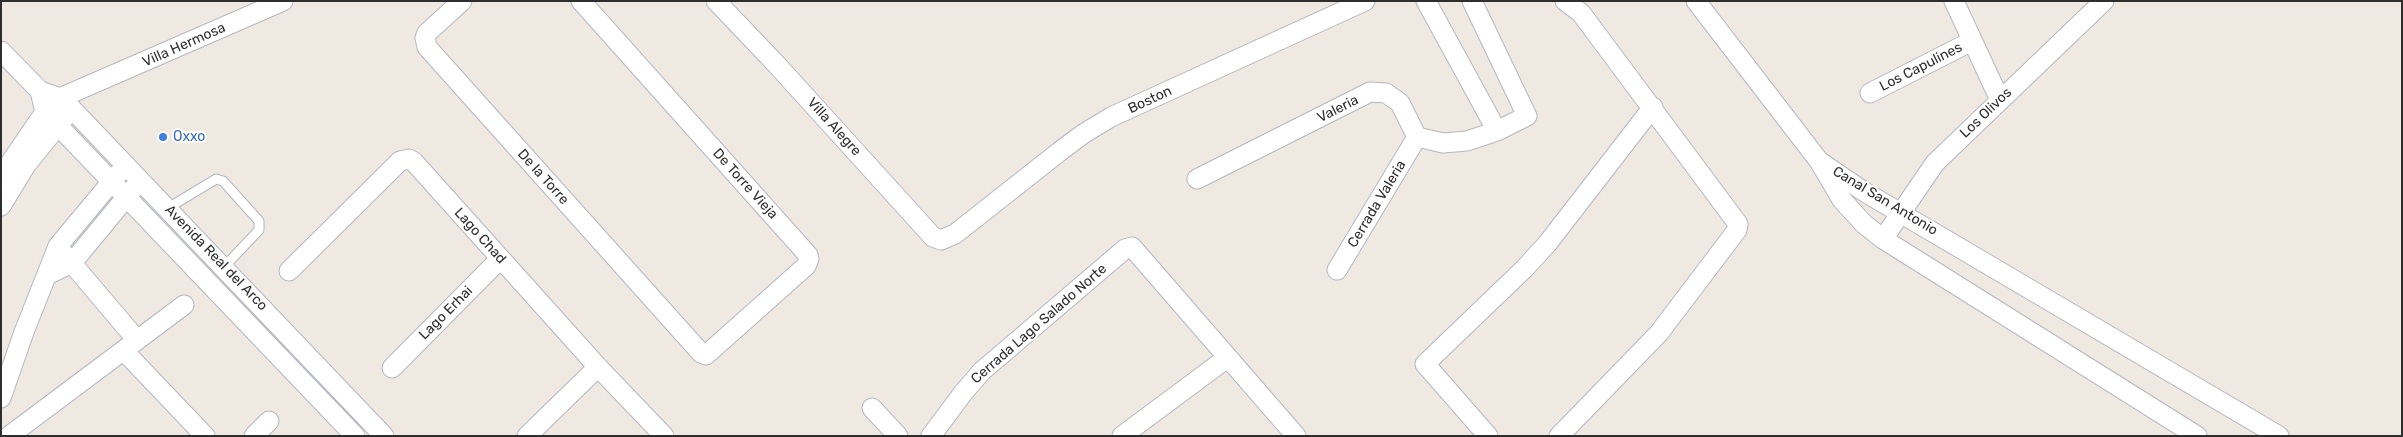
<!DOCTYPE html>
<html>
<head>
<meta charset="utf-8">
<style>
  body { margin:0 }
  #map { position:relative; width:2403px; height:437px; overflow:hidden; background:#efe9e1; font-family:Rubik,sans-serif }
  canvas { display:block }
  .frame { position:absolute; inset:0; border:2px solid #2e2e2e; pointer-events:none }
</style>
</head>
<body>
<div id="map">
<canvas width="2403" height="437"></canvas>
<div class="frame"></div>
</div>
<script>
const context = document.querySelector('canvas').getContext('2d');
context.lineJoin = 'round';
function toPath(rows) {
  const path = new Path2D();
  for (const r of rows) {
    path.moveTo(r[0], r[1]);
    for (let i = 2; i < r.length; i += 2) path.lineTo(r[i], r[i + 1]);
  }
  return path;
}
function strokePath(path, color, width, dash) {
  context.strokeStyle = color;
  context.lineWidth = width;
  context.lineCap = dash ? 'butt' : 'round';
  context.setLineDash(dash || []);
  context.stroke(path);
}
function drawText(font, color, halo, rows, align = 'center') {
  context.font = font + ' Rubik,sans-serif';
  context.lineWidth = 4;
  context.setLineDash([]);
  context.textBaseline = 'middle';
  context.strokeStyle = halo;
  context.fillStyle = color;
  for (const [text, x, y, turn = 0] of rows) {
    context.save();
    context.translate(x, y);
    context.rotate((+turn || 0) * Math.PI / 180);
    context.textAlign = isNaN(turn) ? turn : align;
    if (halo) context.strokeText(text, 0, 0);
    context.fillText(text, 0, 0);
    context.restore();
  }
}
const service = toPath([
  [168,208,216,179,223,181,259,221,259,230,224,267]
]);
const minor = toPath([
  [462,1,427,33,425,38,427,47,701,353,706,355,806,266,809,259,808,255,581,1],
  [716,1,777,65,933,237,941,240,955,234,1059,152,1083,134,1111,117,1365,1],
  [1426,1,1497,131],
  [1696,1,1819,161],
  [1954,1,2000,100],
  [1,51,40,91,60,98,72,109,384,436],
  [40,91,45,112,355,436],
  [1870,93,1972,41],
  [1,176,45,112,60,98,283,1],
  [1197,179,1370,92,1386,93,1400,103,1417,137,1443,143,1467,141,1497,131,1527,116,1472,1],
  [1,206,26,165,65,117],
  [1883,239,1935,163,2104,1],
  [64,254,137,340],
  [1337,270,1417,137],
  [289,271,400,161,409,159,414,162,598,367,664,436],
  [47,275,72,263,133,189],
  [124,351,205,436],
  [392,368,500,259],
  [1,398,24,332,58,246,118,174],
  [872,408,898,436],
  [9,436,184,305],
  [254,436,269,421],
  [527,436,598,367],
  [931,436,963,393,982,371,1125,249,1132,247,1296,436],
  [1122,436,1227,358],
  [1488,436,1425,364,1524,269,1547,244,1653,107],
  [1559,436,1659,333,1737,230,1738,224,1581,13,1565,1],
  [2197,436,1883,239,1864,224,1842,200,1819,161,1863,191,2279,436]
]);
strokePath(service, '#b4b7c1', 11);
strokePath(minor, '#b4b7c1', 21);
strokePath(service, '#fff', 9);
strokePath(minor, '#fff', 19);
for (const [x, y, r, color] of [
  [163,137,5,"#3f7fe0"]
]) {
  const dot = new Path2D();
  dot.arc(x, y, r, 0, 2 * Math.PI);
  context.fillStyle = color;
  context.fill(dot);
  strokePath(dot, '#fff', 2);
}
drawText('14px', '#2e2e2e', '#fff', [
  ["Villa Hermosa",184,45,-24],
  ["Los Capulines",1921,67,-27],
  ["Boston",1150,100,-25],
  ["Valeria",1338,109,-27],
  ["Los Olivos",1986,113,-44],
  ["Villa Alegre",834,127,48],
  ["De la Torre",543,177,48],
  ["De Torre Vieja",745,184,48],
  ["Canal San Antonio",1885,201,31],
  ["Cerrada Valeria",1377,204,-59],
  ["Lago Chad",480,236,48],
  ["Avenida Real del Arco",216,258,46],
  ["Lago Erhai",446,313,-45],
  ["Cerrada Lago Salado Norte",1039,324,-41]
]);
drawText('14px', '#366cbe', '#fff', [
  ["Oxxo",173,137]
], 'left');
</script>
</body>
</html>
